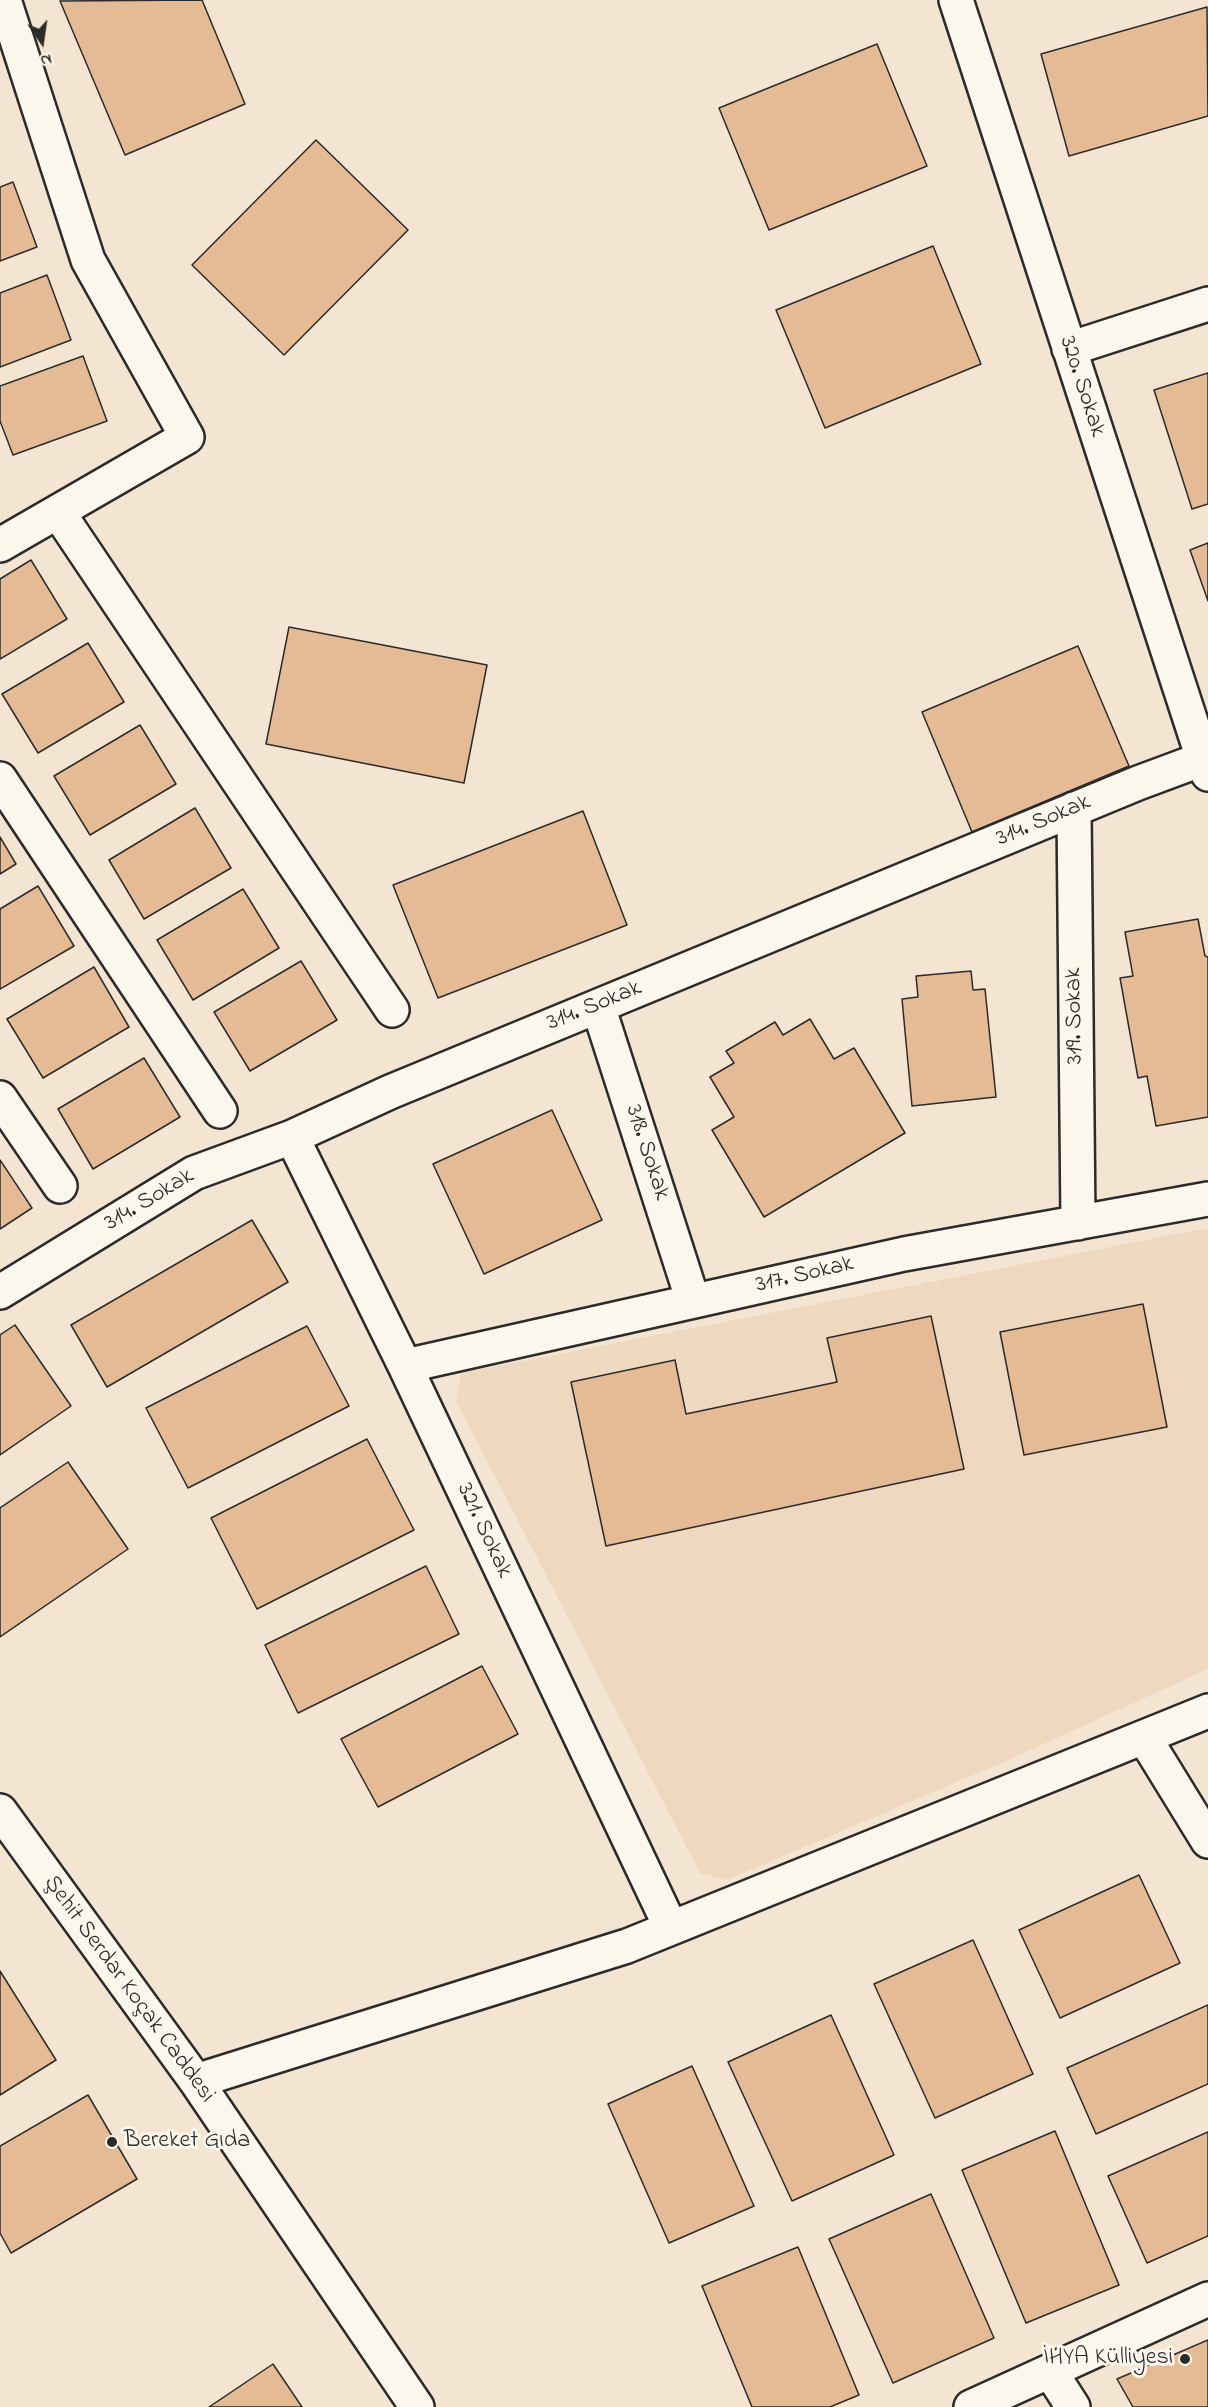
<!DOCTYPE html>
<html>
<head>
<meta charset="utf-8">
<style>
  body { margin:0 }
  #map { position:relative; width:1208px; height:2407px; overflow:hidden; background:#f4e5d2; font-family:"Indie Flower",sans-serif }
  canvas { display:block }
  .north { position:absolute; left:12px; top:12px; width:60px; height:60px; -webkit-text-stroke:4px #fbf7ec; paint-order:stroke; rotate:167deg; font-size:16px; font-weight:700; line-height:24px; text-align:center; color:#2b2b2b }
  .north::after { content:''; display:block; margin:auto; width:21px; height:27px; background:#2b2b2b; clip-path:polygon(50% 0,100% 100%,50% 72%,0 100%) }
</style>
</head>
<body>
<div id="map">
<canvas width="1208" height="2407"></canvas>
<div class="north">N</div>
</div>
<script>
const context = document.querySelector('canvas').getContext('2d');
context.lineJoin = 'round';
function paint(path, color) {
  context.fillStyle = color;
  context.fill(path, 'evenodd');
}
function toPath(rows) {
  const path = new Path2D();
  for (const r of rows) {
    path.moveTo(r[0], r[1]);
    for (let i = 2; i < r.length; i += 2) path.lineTo(r[i], r[i + 1]);
  }
  return path;
}
function strokePath(path, color, width, dash) {
  context.strokeStyle = color;
  context.lineWidth = width;
  context.lineCap = dash ? 'butt' : 'round';
  context.setLineDash(dash || []);
  context.stroke(path);
}
function drawText(font, color, halo, rows, align = 'center') {
  context.font = font + ' "Indie Flower",sans-serif';
  context.lineWidth = 6;
  context.setLineDash([]);
  context.textBaseline = 'middle';
  context.strokeStyle = halo;
  context.fillStyle = color;
  for (const [text, x, y, turn = 0] of rows) {
    context.save();
    context.translate(x, y);
    context.rotate((+turn || 0) * Math.PI / 180);
    context.textAlign = isNaN(turn) ? turn : align;
    if (halo) context.strokeText(text, 0, 0);
    context.fillText(text, 0, 0);
    context.restore();
  }
}
paint(toPath([
  [1208,1228,1208,1669,1013,1758,727,1880,700,1873,456,1401,461,1373]
]), '#efd8c0');
const building = toPath([
  [202,0,245,104,125,155,60,1,202,0],
  [1207,7,1208,116,1069,156,1041,54,1207,7],
  [877,44,927,166,769,230,719,108,877,44],
  [316,140,408,230,284,355,192,265,316,140],
  [13,182,37,247,0,261,0,187,13,182],
  [933,246,981,364,825,428,776,310,933,246],
  [47,275,71,340,0,367,0,293,47,275],
  [83,356,107,421,13,455,0,421,0,386,83,356],
  [1208,373,1208,504,1192,509,1154,390,1208,373],
  [1208,543,1208,601,1190,550,1208,543],
  [31,560,67,619,0,659,0,579,31,560],
  [289,627,487,665,464,783,266,744,289,627],
  [88,643,124,702,38,753,2,694,88,643],
  [1078,646,1129,766,972,832,922,712,1078,646],
  [140,725,176,784,90,835,54,776,140,725],
  [195,808,231,868,144,919,109,860,195,808],
  [583,811,627,925,438,998,393,885,583,811],
  [0,837,16,864,0,874,0,837],
  [38,886,74,946,0,989,0,909,38,886],
  [243,889,279,948,193,1000,157,940,243,889],
  [1198,919,1205,956,1208,957,1208,1117,1156,1126,1147,1076,1138,1078,1120,978,1133,976,1125,932,1198,919],
  [301,961,337,1020,250,1071,214,1012,301,961],
  [94,967,129,1027,43,1078,7,1019,94,967],
  [971,971,973,990,985,989,996,1097,912,1106,902,999,918,997,916,976,971,971],
  [810,1019,834,1059,854,1048,905,1133,764,1217,712,1130,734,1117,710,1077,734,1063,726,1051,775,1022,783,1035,810,1019],
  [144,1058,180,1117,93,1169,58,1109,144,1058],
  [552,1110,602,1220,484,1274,433,1164,552,1110],
  [0,1160,32,1208,0,1229,0,1160],
  [252,1220,288,1282,107,1387,71,1325,252,1220],
  [1143,1304,1167,1427,1024,1455,1000,1332,1143,1304],
  [931,1316,964,1469,606,1546,571,1382,675,1360,686,1414,837,1382,827,1338,931,1316],
  [15,1325,71,1406,0,1455,0,1335,15,1325],
  [307,1326,349,1406,188,1488,146,1408,307,1326],
  [367,1439,414,1530,257,1609,211,1518,367,1439],
  [68,1462,128,1549,0,1637,0,1508,68,1462],
  [426,1566,459,1634,298,1713,265,1645,426,1566],
  [482,1666,518,1734,378,1807,341,1739,482,1666],
  [1139,1875,1180,1963,1060,2018,1019,1930,1139,1875],
  [973,1940,1033,2074,935,2118,874,1984,973,1940],
  [0,1971,56,2060,0,2095,0,1971],
  [1208,2005,1208,2084,1096,2134,1067,2068,1208,2005],
  [831,2015,894,2155,792,2201,728,2062,831,2015],
  [692,2066,754,2206,669,2243,608,2104,692,2066],
  [88,2095,137,2179,11,2253,0,2233,0,2146,88,2095],
  [1055,2131,1119,2285,1026,2323,962,2170,1055,2131],
  [1208,2132,1208,2236,1147,2263,1108,2176,1208,2132],
  [931,2194,994,2338,893,2383,829,2239,931,2194],
  [798,2247,859,2395,830,2407,752,2407,702,2286,798,2247],
  [1208,2340,1208,2407,1133,2407,1117,2379,1208,2340],
  [273,2364,302,2407,209,2407,273,2364]
]);
paint(building, '#e4bb95');
strokePath(building, '#2b2b2b', 1.5);
const minor = toPath([
  [956,0,1208,774],
  [1069,349,1208,304],
  [58,512,392,1010],
  [0,545,187,437,88,260,4,0],
  [0,779,220,1111],
  [1074,809,1078,1223],
  [598,1006,693,1301],
  [0,1098,60,1186],
  [292,1137,405,1366,671,1928],
  [0,1292,194,1173,292,1137,390,1092,1138,783,1208,757],
  [405,1366,904,1254,1208,1199],
  [1144,1737,1208,1841],
  [0,1811,196,2081,417,2407],
  [196,2081,627,1946,1208,1711],
  [1050,2371,1073,2407],
  [971,2407,1208,2299]
]);
strokePath(minor, '#2b2b2b', 38);
strokePath(minor, '#fbf7ec', 33);
for (const [x, y, r, color] of [
  [112,2142,6,"#2b2b2b"],
  [1185,2359,6,"#2b2b2b"]
]) {
  const dot = new Path2D();
  dot.arc(x, y, r, 0, 2 * Math.PI);
  context.fillStyle = color;
  context.fill(dot);
  strokePath(dot, '#fbf7ec', 2);
}
drawText('24px', '#2b2b2b', '#fbf7ec', [
  ["320. Sokak",1081,387,72],
  ["314. Sokak",1044,822,-23],
  ["314. Sokak",595,1007,-22],
  ["319. Sokak",1076,1016,-91],
  ["318. Sokak",646,1153,72],
  ["314. Sokak",150,1201,-31],
  ["317. Sokak",805,1276,-13],
  ["321. Sokak",483,1531,65],
  ["Şehit Serdar Koçak Caddesi",128,1990,54]
]);
drawText('24px', '#2b2b2b', '#fbf7ec', [
  ["Bereket Gıda",124,2142],
  ["İHYA Külliyesi",1173,2359,"right"]
], 'left');
</script>
</body>
</html>
